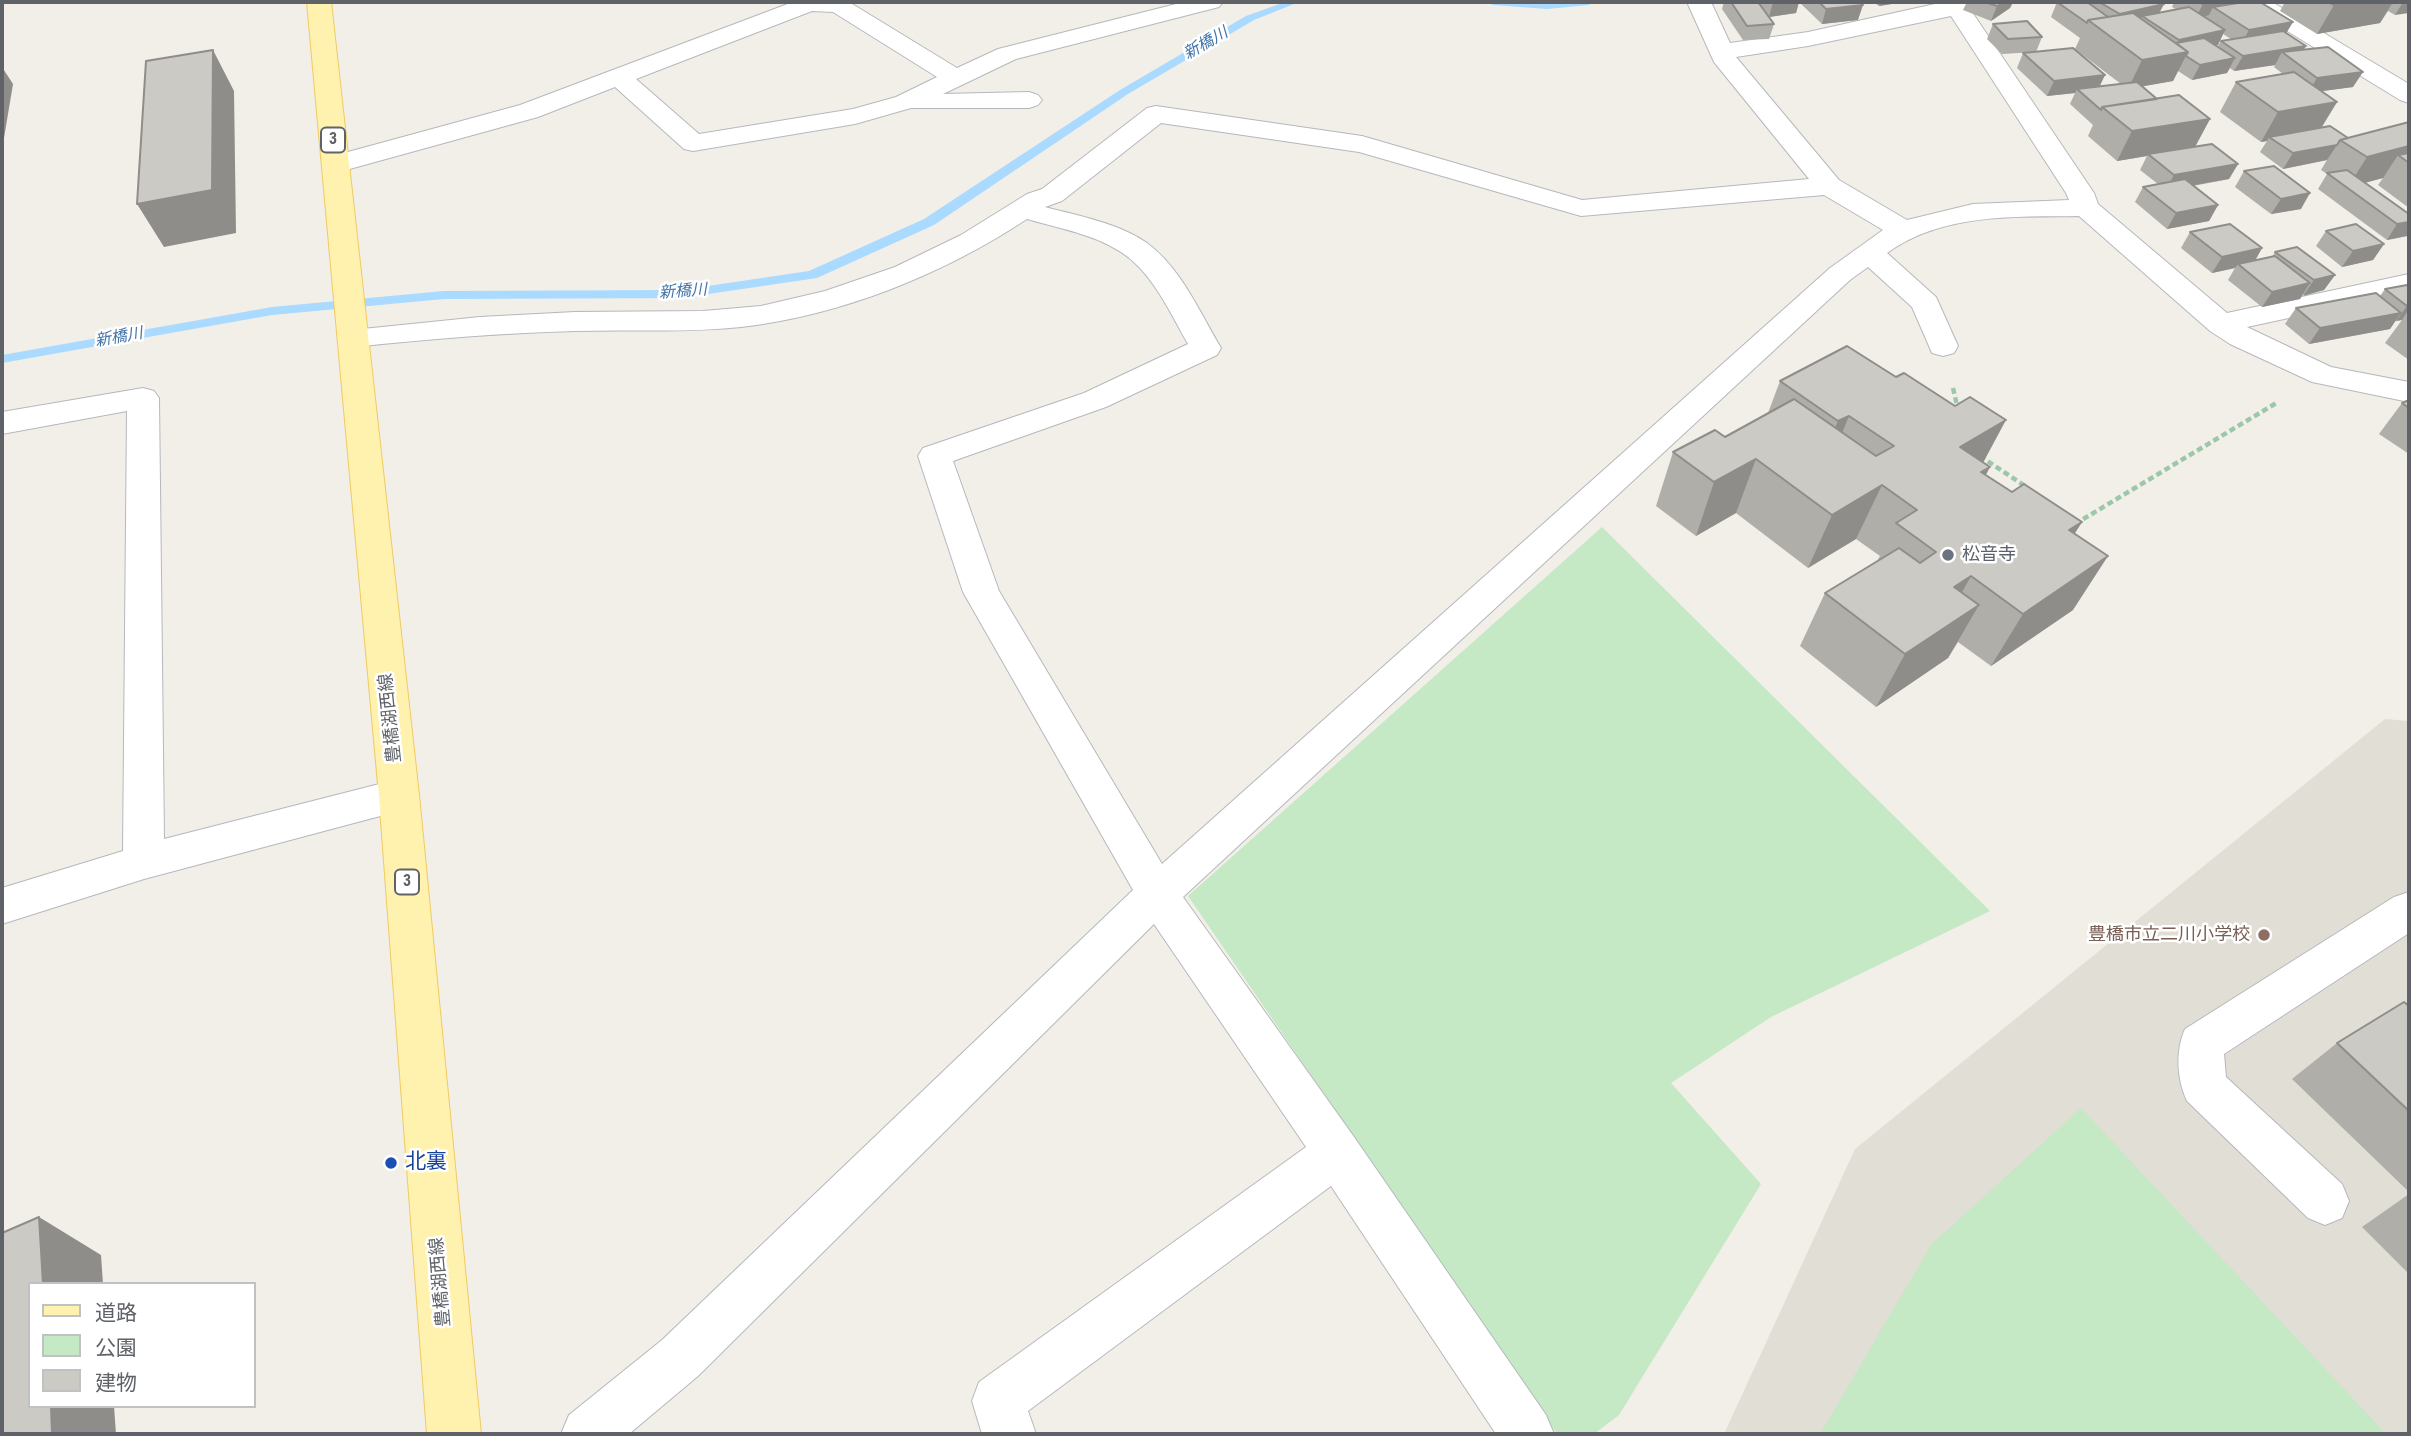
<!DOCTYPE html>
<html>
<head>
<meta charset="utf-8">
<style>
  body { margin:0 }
  #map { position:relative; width:2411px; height:1436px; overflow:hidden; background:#f1efe8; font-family:"Roboto Condensed","Noto Sans JP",sans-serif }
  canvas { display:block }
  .frame { position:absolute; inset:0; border:4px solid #5f6368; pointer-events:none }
  .legend { position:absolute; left:28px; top:1282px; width:228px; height:126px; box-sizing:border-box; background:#fff; border:2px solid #bfc1c3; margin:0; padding:9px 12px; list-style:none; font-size:21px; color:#5f6368 }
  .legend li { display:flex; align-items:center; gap:14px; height:35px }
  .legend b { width:35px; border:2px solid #bfc1c3 }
</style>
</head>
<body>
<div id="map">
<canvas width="2411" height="1436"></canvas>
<div class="frame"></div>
<ul class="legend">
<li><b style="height:9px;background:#fff2af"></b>道路</li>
<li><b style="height:19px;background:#c5e8c5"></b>公園</li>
<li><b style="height:19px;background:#cccac5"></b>建物</li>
</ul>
</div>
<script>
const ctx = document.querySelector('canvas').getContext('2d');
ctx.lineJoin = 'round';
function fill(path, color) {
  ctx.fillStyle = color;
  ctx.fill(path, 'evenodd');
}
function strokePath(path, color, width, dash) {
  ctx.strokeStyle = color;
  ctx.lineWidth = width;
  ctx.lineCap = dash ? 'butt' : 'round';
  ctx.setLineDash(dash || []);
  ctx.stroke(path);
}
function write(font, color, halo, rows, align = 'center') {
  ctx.font = font + ' "Roboto Condensed","Noto Sans JP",sans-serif';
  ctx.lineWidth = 5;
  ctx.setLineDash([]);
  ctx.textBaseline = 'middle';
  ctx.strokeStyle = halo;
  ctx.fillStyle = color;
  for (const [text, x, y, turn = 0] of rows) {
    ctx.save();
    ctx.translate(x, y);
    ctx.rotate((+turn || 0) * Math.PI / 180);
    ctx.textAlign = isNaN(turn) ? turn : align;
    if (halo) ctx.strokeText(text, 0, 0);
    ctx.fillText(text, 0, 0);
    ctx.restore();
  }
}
fill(new Path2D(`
  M2385 719 2409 721V1434H1724L1855 1149Z`), '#e1ded6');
fill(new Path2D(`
  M1602 527 1990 911 1771 1017 1671 1083 1761 1184 1619 1415 1594 1434H1557L1188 896Z
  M2081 1108 2386 1434H1820L1931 1245Z`), '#c5e8c5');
fill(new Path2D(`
  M1285 2H1299L1254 20 1128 94 934 225 817 278 681 298 444 299 272 315 2 363V355L272 307 444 291 681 290 809 271 924 219 1120 90 1246 16Z
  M1488 2H1594L1589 5 1547 9 1493 5Z`), '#aadaff');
const minor = new Path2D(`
  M793 2H849L957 68 998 49 1184 2H1223L1219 7 1016 59 943 94 1029 92 1038 95 1042 100 1038 105 1029 108H911L855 124 693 151 684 149 615 87 538 117 346 170 336 172 326 170 322 164 326 158 520 105ZM812 11 833 12 937 77 896 97 853 109 699 134 636 79Z
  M1687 2H1711L1730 43 1808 32 1944 2H1978L1970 9 2094 193 2098 204 2227 313 2409 274V292L2247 327 2331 367 2409 382V402L2312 382 2230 344 2210 331 2079 216C2014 217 1942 213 1887 253L1936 297 1958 346 1954 353 1943 356 1932 353 1912 307 1868 267 1850 280 1183 897 1354 1137 1546 1415 1554 1434H1496L1331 1186 1028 1411 1036 1434H982L972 1401 979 1382 1306 1147 1154 924 698 1376 629 1434H561L569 1415 662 1340 1133 890 963 592 918 456 923 448 1084 393 1188 344C1173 318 1160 289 1139 267 1111 237 1065 230 1027 219 942 275 842 315 741 327 687 333 631 329 576 331 502 333 428 339 354 347L343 345 339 338 343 331 480 317 575 312 703 311 761 306 825 291 895 267 961 235 1027 194 1042 189 1147 108 1156 106 1362 136 1582 200 1809 179 1714 62ZM1951 16 2066 193 2069 200 1973 204 1907 220 1839 180 1736 57 1808 46ZM1161 123 1359 152 1581 216 1824 195 1883 230 1830 268 1162 864 999 591 953 461 1106 407 1217 355 1221 348C1200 313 1181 268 1147 243 1118 223 1079 216 1045 207L1062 201Z
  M2244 2H2272L2409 84V103L2400 100 2248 7Z
  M143 388 154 391 159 398 164 839 399 779 413 784 419 795 413 806 399 811 144 879 2 924V888L123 851 127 411 2 434V412Z
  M2409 892V933L2224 1054 2226 1077 2342 1184 2349 1201 2342 1218 2325 1225 2308 1218 2187 1101C2177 1079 2175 1052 2185 1029L2394 897Z`);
const major = new Path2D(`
  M307 2H331L419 795 481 1434H427L379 795Z`);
strokePath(minor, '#b5b8bc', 2);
strokePath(major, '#f2c960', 2);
strokePath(new Path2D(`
  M1953 388 1958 410
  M1980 456 2025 486
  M2075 524 2278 402`), '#9cc7a9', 4.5, [6, 3.5]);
fill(minor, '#fff');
fill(major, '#fff2af');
fill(new Path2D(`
  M1724 2H1799L1796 13 1769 17 1774 24 1769 39 1743 40 1722 9Z
  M1799 2H1859L1858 20 1822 24Z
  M1873 2H1904L1879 6Z
  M1967 2H2013L2010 8 1991 21 1963 10Z
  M2057 2H2160L2164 4 2159 13 2176 9 2172 7 2174 2H2233L2232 4 2286 33 2304 49 2353 87 2322 91 2337 102 2322 127 2348 138 2409 122V208L2378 185 2383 178 2365 183 2407 236 2387 240 2318 189 2327 174 2321 170 2327 160 2283 169 2260 152 2267 141 2261 142 2220 112 2236 82 2283 74 2274 67 2275 65 2234 71 2230 68 2227 73 2192 80 2178 71 2173 81 2142 86 2157 99 2210 119 2195 146 2238 164 2229 179 2193 186 2218 205 2209 221 2167 229 2135 202 2143 187 2158 184 2140 170 2147 156 2117 161 2088 136 2093 125 2070 104 2075 93 2047 96 2017 68 2023 53 2099 86 2121 84 2075 49 2080 38 2051 17ZM2223 34 2231 39 2221 41 2218 46 2216 45H2218Z
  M2285 2H2409L2395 15 2388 11 2380 23 2317 34 2280 11Z
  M1993 24 2042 37 2036 52 2002 54 1987 39Z
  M2244 171 2301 209 2271 214 2235 187Z
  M2326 231 2384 244 2373 260 2342 267 2316 246Z
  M2190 232 2262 248 2255 261 2272 257 2275 252 2335 275 2324 290 2302 295 2300 299 2262 307 2228 280 2235 268 2212 273 2181 248Z
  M2409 286V360L2385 343 2402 320 2395 321 2390 329 2309 344 2285 324 2296 308 2380 296 2385 289Z
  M1780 381 1984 462 1986 475 2012 492 2082 522 2074 534 2073 610 1991 666 1958 642 1948 658 1876 707 1800 646 1825 593 1877 561 1880 556 1856 539 1808 568 1736 513 1696 536 1656 506 1673 452 1725 437 1768 413Z
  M2409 400V454L2379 434 2402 403Z
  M2409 1006V1192L2292 1079 2337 1043Z
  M2409 1194V1274L2362 1227Z`), '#afaea9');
fill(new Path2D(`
  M1773 2H1799L1796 13 1769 17Z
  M1880 2H1904L1879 6Z
  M2004 2H2013L2010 8 1991 21 1997 6Z
  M2211 2H2233L2229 9 2213 7 2209 15 2195 19 2203 4Z
  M2355 2H2393L2380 23 2317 34 2334 5Z
  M2403 2H2409V13L2395 15Z
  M2164 4 2156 19 2142 16 2139 23 2120 14Z
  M1863 5 1858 20 1822 24 1826 9Z
  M2293 22 2284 37 2241 45 2249 30Z
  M2225 30 2218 45 2181 53 2174 48 2179 40Z
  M2306 46 2297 61 2282 52 2275 65 2234 71 2243 56Z
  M213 50 234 91 236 233 164 247 137 204Z
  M2188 52 2173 81 2128 89 2142 60Z
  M2235 58 2227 73 2192 80 2200 65Z
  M2 67 13 84 2 150Z
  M2363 72 2353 87 2308 93 2317 78Z
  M2105 75 2098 90 2077 89 2075 93 2047 96 2054 81Z
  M2337 102 2319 131 2269 137 2267 141 2261 142 2278 112Z
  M2210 119 2194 149 2148 154 2147 156 2117 161 2132 131Z
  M2337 145 2327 160 2283 169 2293 153Z
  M2409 146V163L2398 155 2383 178 2348 187 2367 157Z
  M2238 164 2229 179 2166 190 2174 175Z
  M2310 193 2301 209 2271 214 2281 199Z
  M2218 205 2209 221 2167 229 2176 213Z
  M2409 222V232L2407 236 2387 240 2397 224Z
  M2384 244 2373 260 2342 267 2353 251Z
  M2262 248 2253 264H2238L2235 268 2212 273 2222 257Z
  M2335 275 2324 290 2303 296 2314 280Z
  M2310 283 2300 299 2262 307 2272 292Z
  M2409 305V314L2407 312 2402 320 2396 321 2407 306Z
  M2401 313 2390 329 2309 344 2320 328Z
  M1849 416 1827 470 1815 475 1838 421Z
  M2006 420 1977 474 1960 447Z
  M1756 459 1736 513 1696 536 1714 482Z
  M1990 467 1962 521 1981 472Z
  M1882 485 1856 539 1808 568 1832 515Z
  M2082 522 2048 576 2069 530Z
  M2108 556 2073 610 1991 666 2023 614Z
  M1971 576 1941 630 1954 587Z
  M1979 605 1948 658 1876 707 1905 654Z
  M39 1217 101 1255 103 1284H43Z
  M51 1406H114L116 1434H52Z`), '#8f8d8a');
const building = new Path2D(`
  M1731 2H1758L1774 24 1747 26Z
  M1819 2H1859L1863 5 1826 9Z
  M1985 2H2004L1997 6Z
  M2057 2H2087L2108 17 2088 20 2087 23Z
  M2099 2H2160L2164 4 2120 14Z
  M2198 2H2211L2203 4Z
  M2244 2H2260L2293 22 2249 30 2213 7Z
  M2328 2H2355L2334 5Z
  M2189 7 2225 30 2179 40 2142 16Z
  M2133 13 2188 52 2142 60 2088 20Z
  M2027 21 2042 37 2008 39 1993 24Z
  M2283 31 2306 46 2243 56 2221 41Z
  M2204 38 2235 58 2200 65 2186 56 2188 52 2176 43Z
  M2328 47 2363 72 2317 78 2282 52Z
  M2073 48 2105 75 2054 81 2023 53Z
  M213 50 212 190 137 204 146 61Z
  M2294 72 2337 102 2278 112 2236 82Z
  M2137 82 2157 99 2102 107 2101 110 2077 89Z
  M2179 95 2210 119 2132 131 2102 107Z
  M2409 122V146L2367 157 2340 140Z
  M2330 126 2348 138 2340 140 2337 145 2293 153 2269 137Z
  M2212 144 2238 164 2174 175 2148 154Z
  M2409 153V163L2398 155Z
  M2274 166 2310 193 2281 199 2244 171Z
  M2347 170 2409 214V222L2397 224 2327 173Z
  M2185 179 2218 205 2176 213 2143 187Z
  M2230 224 2262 248 2222 257 2190 232Z
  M2356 224 2384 244 2353 251 2326 231Z
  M2297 247 2335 275 2314 280 2275 252Z
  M2275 256 2310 283 2272 292 2238 264Z
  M2407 285 2409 286V305L2407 306 2385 289Z
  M2376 293 2401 313 2320 328 2296 308Z
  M1847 346 1896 377 1904 373 1955 406 1970 397 2006 420 1960 447 1990 467 1981 472 2012 492 2024 484 2082 522 2069 530 2108 556 2023 614 1971 576 1954 587 1979 605 1905 654 1825 593 1899 548 1920 563 1936 552 1896 523 1917 510 1882 485 1832 515 1756 459 1714 482 1673 452 1715 430 1725 437 1794 399 1876 456 1894 446 1849 416 1838 421 1780 381Z
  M2409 400V408L2402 403Z
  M2404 1002 2409 1006V1111L2337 1043Z
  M39 1217 43 1284H30V1406H51L52 1434H2V1233Z`);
fill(building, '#cccac5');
strokePath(building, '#8f8d8a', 2);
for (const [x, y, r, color] of [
  [1948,555,7,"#6b7280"],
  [2264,935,7,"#8d6e63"],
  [391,1163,7,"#1a4fb4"]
]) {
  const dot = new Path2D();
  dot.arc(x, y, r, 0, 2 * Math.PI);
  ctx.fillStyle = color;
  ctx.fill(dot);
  strokePath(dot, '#fff', 2.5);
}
write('italic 16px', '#4174aa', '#fff', [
  ["新橋川",1206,44,-30],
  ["新橋川",683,292,-4],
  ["新橋川",119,338,-10]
]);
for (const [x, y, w] of [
  [333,140,24],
  [407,882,24]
]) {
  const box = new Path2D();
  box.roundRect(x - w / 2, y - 12.5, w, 25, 5);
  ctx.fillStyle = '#fff';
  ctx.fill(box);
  strokePath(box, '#5f6368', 2);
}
write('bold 16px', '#5f6368', null, [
  ["3",333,140],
  ["3",407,882]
]);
write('18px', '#5b616d', '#fff', [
  ["松音寺",1962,555]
], 'left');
write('18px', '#5f6368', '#fff', [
  ["豊橋湖西線",391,718,-96],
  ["豊橋湖西線",441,1282,-95]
]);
write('18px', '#785e54', '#fff', [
  ["豊橋市立二川小学校",2250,935]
], 'right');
write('21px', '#164399', '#fff', [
  ["北裏",405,1163]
], 'left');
</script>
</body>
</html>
